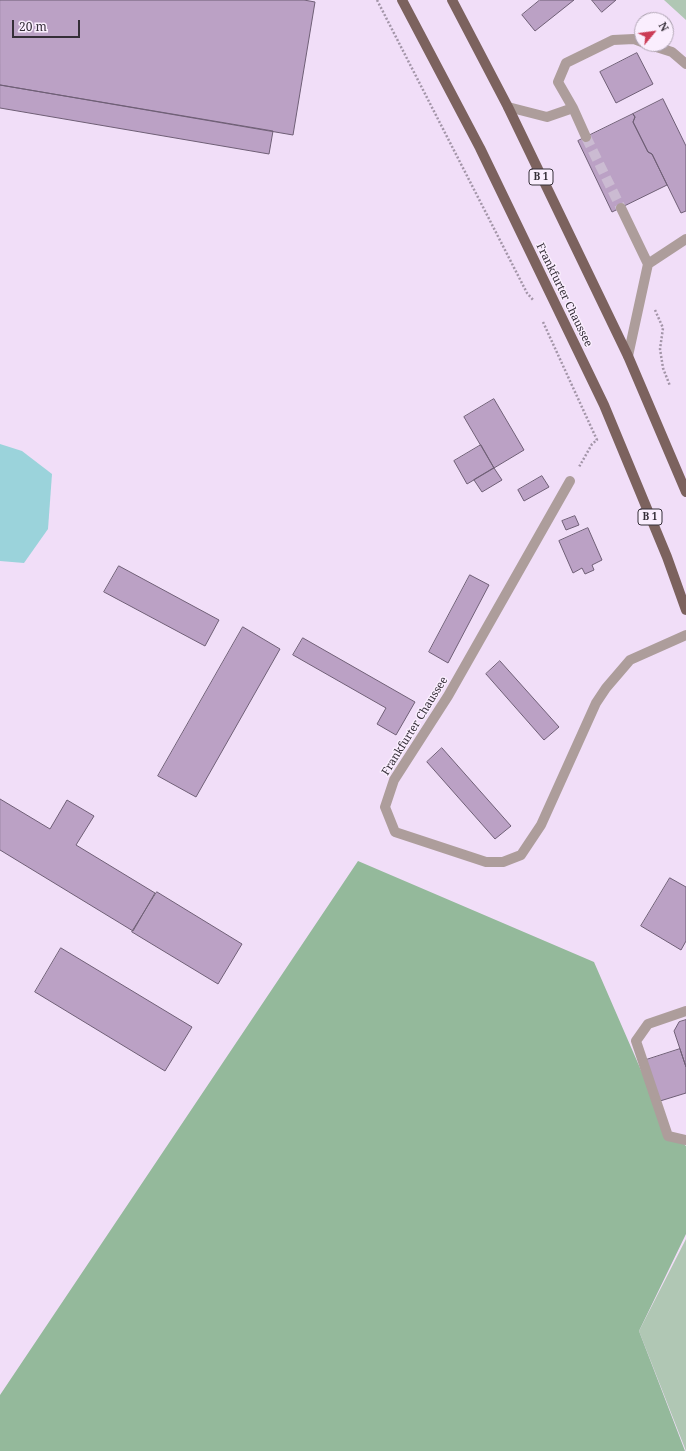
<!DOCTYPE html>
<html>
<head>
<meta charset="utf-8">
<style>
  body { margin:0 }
  #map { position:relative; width:686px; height:1451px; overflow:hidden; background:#f1def8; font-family:"Noto Serif",serif }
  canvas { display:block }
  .north { position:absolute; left:634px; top:12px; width:40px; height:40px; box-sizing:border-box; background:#faeefe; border:1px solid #aba1af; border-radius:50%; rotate:61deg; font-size:11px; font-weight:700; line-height:16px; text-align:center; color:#352e38 }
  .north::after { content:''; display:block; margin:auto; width:14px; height:18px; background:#cb3b55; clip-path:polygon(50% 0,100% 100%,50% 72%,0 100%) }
  .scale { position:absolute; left:12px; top:20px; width:68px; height:18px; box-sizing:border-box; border:2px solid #352e38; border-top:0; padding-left:5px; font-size:12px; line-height:14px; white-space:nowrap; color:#352e38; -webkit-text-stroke:3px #faeefe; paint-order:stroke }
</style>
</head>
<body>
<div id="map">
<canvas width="686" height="1451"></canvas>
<div class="north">N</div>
<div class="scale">20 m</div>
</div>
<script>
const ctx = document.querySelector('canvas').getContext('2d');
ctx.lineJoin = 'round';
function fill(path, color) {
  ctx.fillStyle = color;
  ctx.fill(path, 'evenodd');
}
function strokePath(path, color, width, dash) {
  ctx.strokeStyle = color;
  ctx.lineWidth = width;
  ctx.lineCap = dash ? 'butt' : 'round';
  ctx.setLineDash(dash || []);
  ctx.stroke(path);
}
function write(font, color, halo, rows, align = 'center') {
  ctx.font = font + ' "Noto Serif",serif';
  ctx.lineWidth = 3;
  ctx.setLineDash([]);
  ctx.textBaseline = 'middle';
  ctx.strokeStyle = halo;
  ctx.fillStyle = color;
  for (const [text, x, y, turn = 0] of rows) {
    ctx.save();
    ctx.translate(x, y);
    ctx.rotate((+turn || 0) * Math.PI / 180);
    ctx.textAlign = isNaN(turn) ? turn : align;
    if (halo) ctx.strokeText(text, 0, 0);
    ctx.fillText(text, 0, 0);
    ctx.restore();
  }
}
fill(new Path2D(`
  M664 0H686V20Z
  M686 1239V1451L639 1331Z`), '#b0c7b4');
fill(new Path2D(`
  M358 861 594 962 667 1130 686 1146V1234L639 1331 685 1451H0V1395Z`), '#94b99b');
fill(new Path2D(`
  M0 444 22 451 52 474 48 529 24 563 0 561Z`), '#9bd3db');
const building = new Path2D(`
  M0 0H304L315 2 293 135 0 85Z
  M540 0H574L535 31 522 15Z
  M592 0H616L602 12Z
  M637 53 653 84 616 103 600 72Z
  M0 85 273 131 269 154 0 108Z
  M663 99 686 146V211L681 213 652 154 648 152 633 122 635 117 633 114Z
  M633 114 635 117 633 122 648 152 652 154 667 185 612 212 578 141Z
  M494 399 524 450 494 468 464 417Z
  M481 445 494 468 467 484 454 461Z
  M494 468 502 480 482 492 474 480Z
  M542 476 549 487 524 501 518 490Z
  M575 516 579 525 566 530 562 521Z
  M588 528 602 560 592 565 594 570 585 574 582 568 573 573 559 541Z
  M119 566 219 620 205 646 104 592Z
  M470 575 489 585 448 663 429 652Z
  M243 627 280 649 196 797 158 776Z
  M303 638 415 702 396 735 377 724 386 708 293 655Z
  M500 661 559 727 544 740 486 674Z
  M442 748 511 826 495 839 427 762Z
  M0 799 50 829 67 800 94 816 76 845 155 893 133 931 0 850Z
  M670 878 686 887V941L681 950 641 926Z
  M157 892 242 944 218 984 132 932Z
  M61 948 192 1027 165 1071 35 992Z
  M686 1020V1067L674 1031 679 1022Z
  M680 1049 686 1067V1093L660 1101 646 1060Z`);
fill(building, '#bba1c5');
strokePath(building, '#6f5f76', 1);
strokePath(new Path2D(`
  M586 137 621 208`), '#cbbbd2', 10, [10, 5]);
strokePath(new Path2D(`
  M377 0 527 293 534 301
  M655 310 663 328 660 349 663 368 670 386
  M543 322 597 440 592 444 579 467`), '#a395a8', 2.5, [2, 2]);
strokePath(new Path2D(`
  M647 44 672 52 686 64
  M508 107 547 117 573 108 586 137
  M573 108 558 82 566 63 613 40 634 39 642 42
  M621 208 648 264 628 356
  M648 264 686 239
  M570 481 448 696 394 780 385 807 395 832 486 862H503L521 855 541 825 596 703 606 688 630 660 686 635
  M686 1011 648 1024 636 1041 668 1136 686 1140`), '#ad9d9b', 10);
strokePath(new Path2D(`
  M402 0 480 148 604 405 667 557 686 610
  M452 0 508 107 628 356 686 492`), '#7c625e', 10);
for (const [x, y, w] of [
  [541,177,24],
  [650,517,24]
]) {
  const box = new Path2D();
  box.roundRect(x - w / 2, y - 8, w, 16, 3);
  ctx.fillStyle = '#faeefe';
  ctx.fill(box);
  strokePath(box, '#352e38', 1);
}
write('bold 10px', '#352e38', null, [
  ["B 1",541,177],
  ["B 1",650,517]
]);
write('11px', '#352e38', '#faeefe', [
  ["Frankfurter Chaussee",564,295,64],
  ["Frankfurter Chaussee",415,726,-58]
]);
</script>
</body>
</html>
